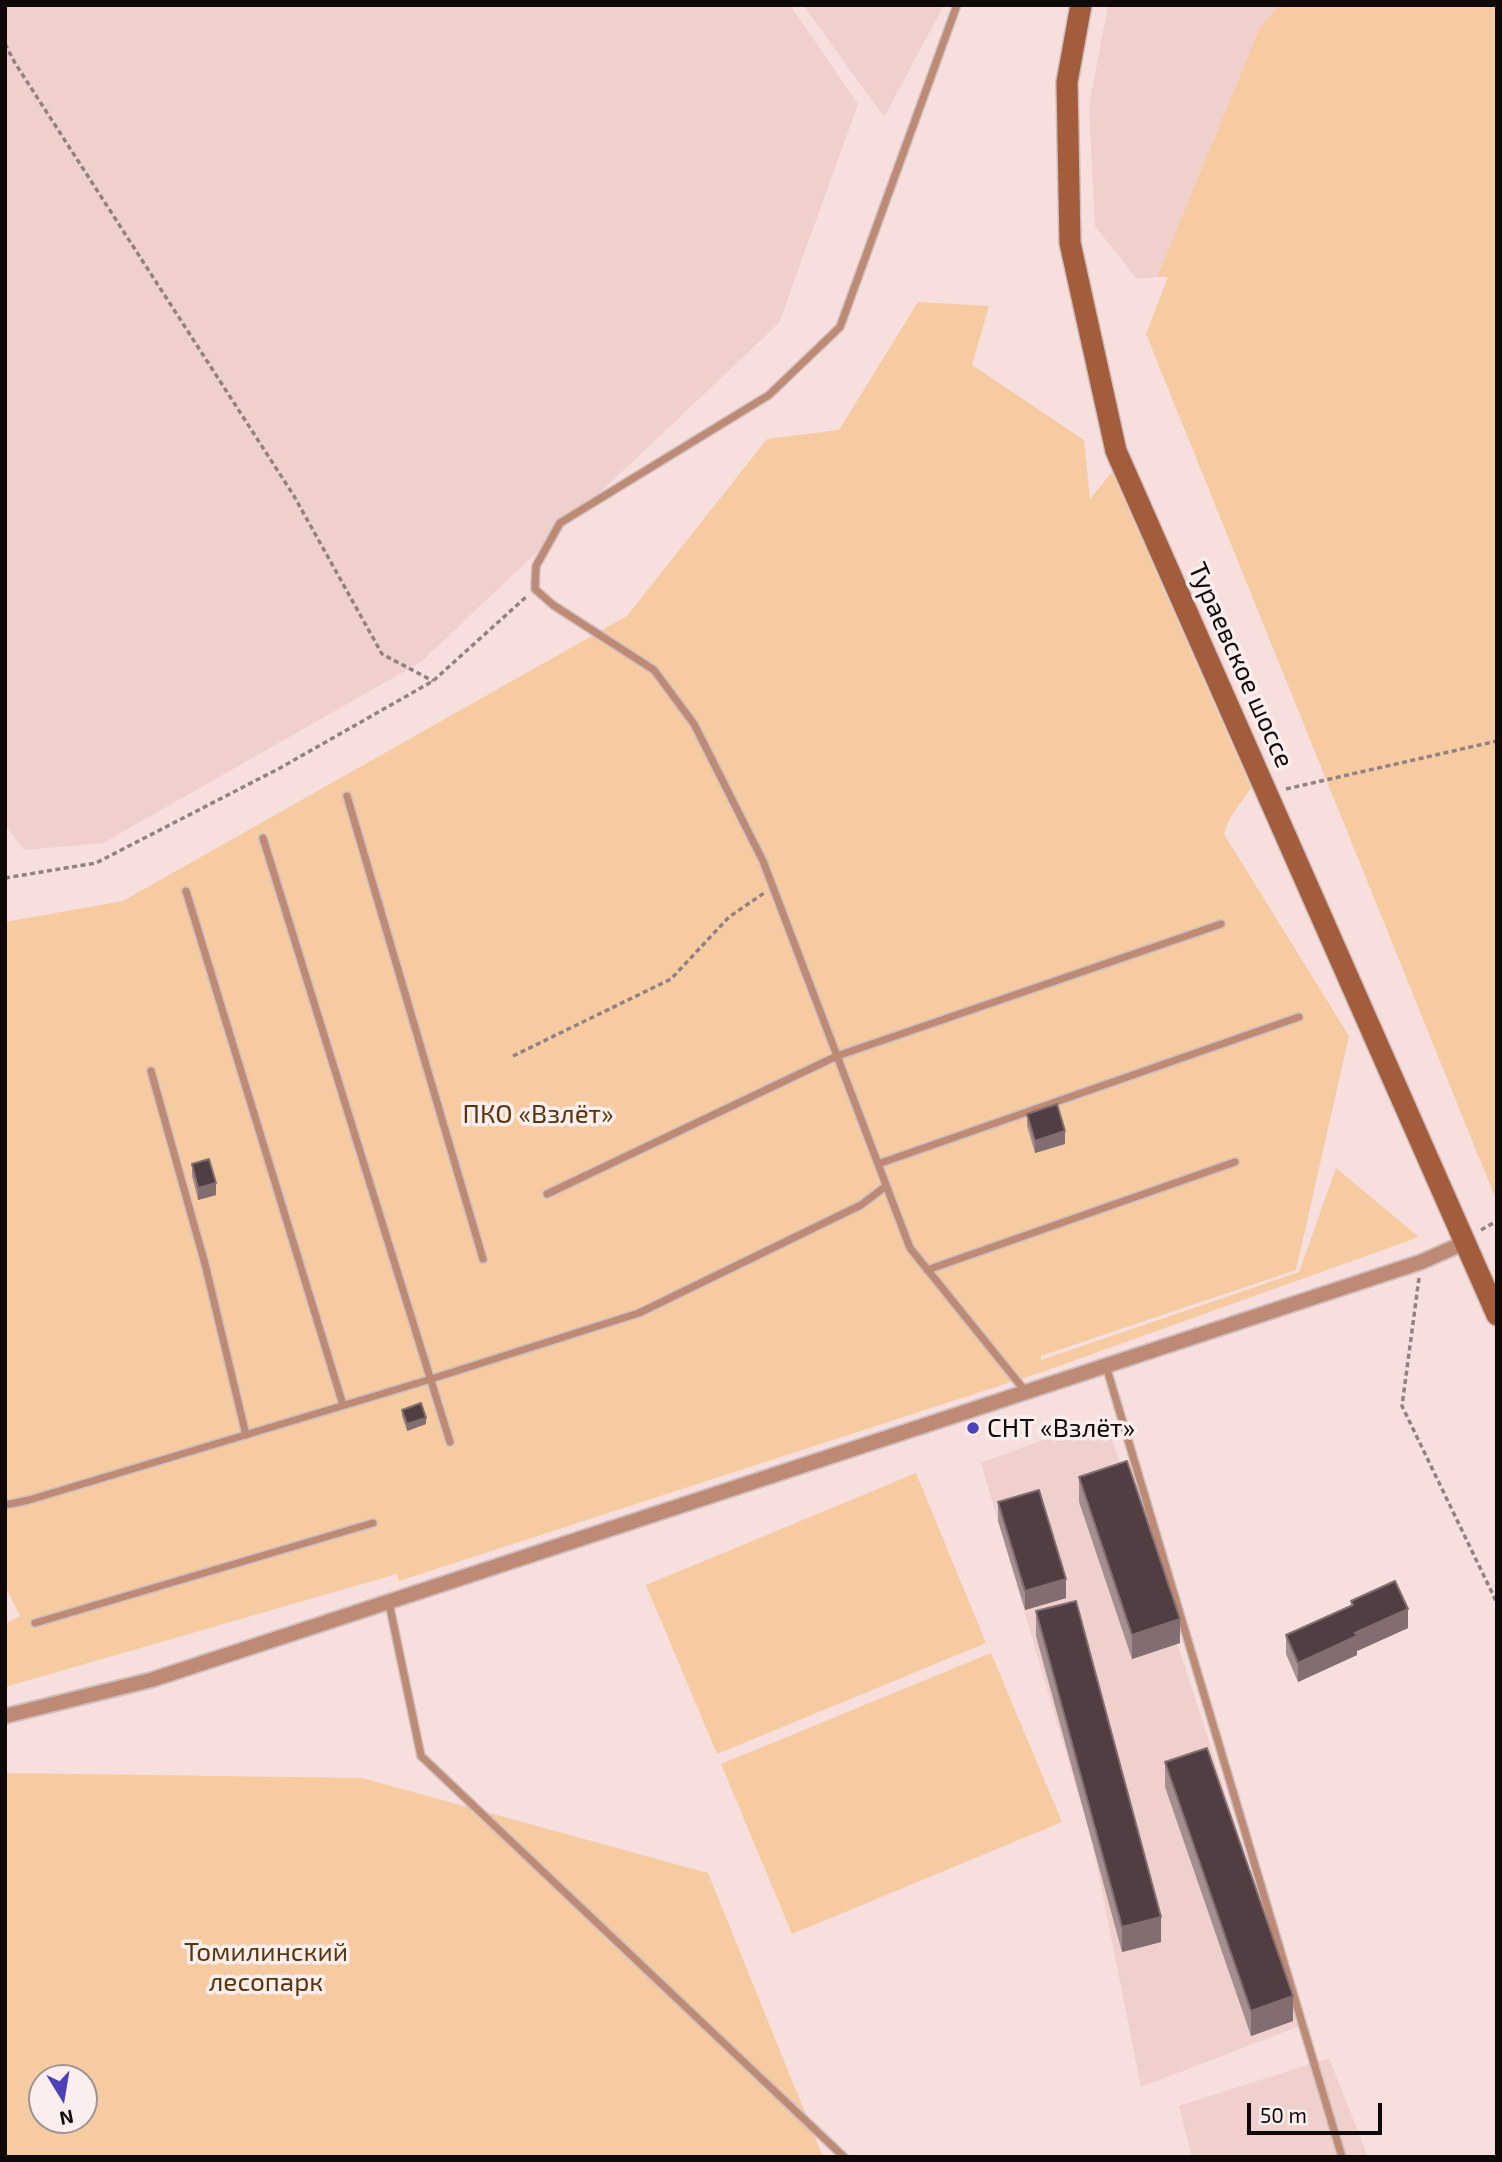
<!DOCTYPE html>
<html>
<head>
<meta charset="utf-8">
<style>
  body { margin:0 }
  #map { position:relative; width:1502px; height:2162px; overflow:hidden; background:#f6dfdd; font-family:"Exo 2",sans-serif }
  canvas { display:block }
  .frame { position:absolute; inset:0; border:7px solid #100909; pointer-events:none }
  .north { position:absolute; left:28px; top:2064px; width:70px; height:70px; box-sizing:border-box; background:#fceeed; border:2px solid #9e9292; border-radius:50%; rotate:169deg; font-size:19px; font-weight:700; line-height:28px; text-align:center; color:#100909 }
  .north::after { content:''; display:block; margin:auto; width:24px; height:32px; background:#4d41b8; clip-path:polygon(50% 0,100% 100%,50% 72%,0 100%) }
  .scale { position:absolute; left:1247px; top:2103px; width:135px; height:32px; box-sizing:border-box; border:4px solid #100909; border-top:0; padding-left:9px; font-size:21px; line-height:24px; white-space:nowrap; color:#100909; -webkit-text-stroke:5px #fceeed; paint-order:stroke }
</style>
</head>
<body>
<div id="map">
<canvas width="1502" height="2162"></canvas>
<div class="frame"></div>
<div class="north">N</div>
<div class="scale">50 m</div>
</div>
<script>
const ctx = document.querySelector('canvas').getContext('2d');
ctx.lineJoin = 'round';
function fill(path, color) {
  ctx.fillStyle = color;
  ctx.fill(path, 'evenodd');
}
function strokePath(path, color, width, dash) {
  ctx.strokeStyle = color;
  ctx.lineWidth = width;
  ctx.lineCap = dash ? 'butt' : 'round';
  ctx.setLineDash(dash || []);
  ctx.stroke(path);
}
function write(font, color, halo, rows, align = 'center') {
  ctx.font = font + ' "Exo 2",sans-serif';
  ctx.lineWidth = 7;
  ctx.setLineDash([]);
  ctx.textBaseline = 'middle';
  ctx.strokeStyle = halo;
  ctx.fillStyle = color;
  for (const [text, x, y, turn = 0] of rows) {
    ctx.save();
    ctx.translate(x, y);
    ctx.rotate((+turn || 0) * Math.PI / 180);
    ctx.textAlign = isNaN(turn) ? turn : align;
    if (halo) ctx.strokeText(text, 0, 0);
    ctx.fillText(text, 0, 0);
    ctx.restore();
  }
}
fill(new Path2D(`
  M5 5H790L858 104 779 323 421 662 103 843 24 850 5 825Z
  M803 5H944L884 117Z
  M1108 5H1280L1260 27 1157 277 1137 279 1095 226 1089 106Z
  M1105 1417 1300 2026 1141 2087 1093 1846 981 1463Z
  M1329 2058 1368 2157H1192L1179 2106Z`), '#efd0cd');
fill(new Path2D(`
  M1280 5H1497V1202L1146 334 1168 277H1157L1260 27Z
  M918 302 989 306 972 365 1084 440 1090 499 1112 472 1251 788C1240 805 1229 815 1224 834L1349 1036 1296 1270 1041 1356V1360L1299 1272 1336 1168 1419 1237 1045 1371 399 1581 397 1574 5 1687V1624L20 1616 5 1586V922L123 901 627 616 767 439 839 430Z
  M916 1473 986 1643 717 1754 646 1585Z
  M991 1653 1062 1822 792 1934 721 1764Z
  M5 1773 362 1778 708 1873 823 2157H5ZM42 2078H84V2120H42Z`), '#f6cba2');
const lane = new Path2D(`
  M957 5 840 327 769 395 560 523 536 566 535 589 553 605 654 670 694 724 763 861 910 1248 1026 1392
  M347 796 483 1259
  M263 838 450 1442
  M186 891 343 1405
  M151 1071 205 1264 246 1435
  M878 1164 1299 1017
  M547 1194 837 1056 1221 924
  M927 1270 1235 1162
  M1106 1366 1342 2157
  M5 1505 29 1500 428 1380 639 1313 861 1205 886 1186
  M389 1603 421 1756 844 2157
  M35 1623 373 1523`);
const street = new Path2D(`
  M5 1716 151 1680 1421 1262 1464 1243`);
const secondary = new Path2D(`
  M1081 5 1067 82 1070 243 1116 451 1497 1315`);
strokePath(lane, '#d1bdbb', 10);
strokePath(street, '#d1bdbb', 18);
strokePath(secondary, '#d1bdbb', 24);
strokePath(new Path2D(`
  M5 44 15 63 294 496 382 654 433 681
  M1286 789 1497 741
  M5 878 96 863 280 768 433 681 526 597
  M513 1056 671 979 729 917 764 893
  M1481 1230 1497 1221
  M1419 1278 1402 1406 1497 1603`), '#918180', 3.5, [5, 3.5]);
strokePath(lane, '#bc8a75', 7);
strokePath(street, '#bc8a75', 14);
strokePath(secondary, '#a35d3d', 21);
fill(new Path2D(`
  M1027 1114 1065 1144 1035 1153 1027 1126Z
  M192 1164 216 1195 198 1200 192 1176Z
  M402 1410 426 1424 407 1431 402 1416Z
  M1079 1477 1180 1643 1132 1659 1079 1502Z
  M998 1502 1066 1598 1025 1610 998 1521Z
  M1351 1601 1408 1628 1357 1651V1655L1298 1682 1286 1654V1635L1351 1606Z
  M1036 1611 1161 1942 1122 1952 1036 1636Z
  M1165 1762 1293 2021 1251 2036 1165 1787Z`), '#a38e90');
fill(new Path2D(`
  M1065 1131V1144L1035 1153V1141Z
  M216 1183V1195L198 1200V1188Z
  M426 1418V1424L407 1431V1424Z
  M1066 1579V1598L1025 1610V1591Z
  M1408 1609V1628L1357 1651V1655L1298 1682V1663L1355 1633Z
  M1180 1619V1643L1132 1659V1635Z
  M1161 1917V1942L1122 1952V1927Z
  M1293 1996V2021L1251 2036V2011Z`), '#826e70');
const building = new Path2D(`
  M1057 1104 1065 1131 1035 1141 1027 1114Z
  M209 1159 216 1183 198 1188 192 1164Z
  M421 1403 426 1418 407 1424 402 1410Z
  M1127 1461 1180 1619 1132 1635 1079 1477Z
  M1039 1490 1066 1579 1025 1591 998 1502Z
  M1395 1581 1408 1609 1355 1633 1357 1636 1298 1663 1286 1635 1353 1605 1351 1601Z
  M1076 1601 1161 1917 1122 1927 1036 1611Z
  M1207 1748 1293 1996 1251 2011 1165 1762Z`);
fill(building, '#503e42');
strokePath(building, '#826e70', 2);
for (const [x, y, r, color] of [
  [973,1428,7,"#4d41b8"]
]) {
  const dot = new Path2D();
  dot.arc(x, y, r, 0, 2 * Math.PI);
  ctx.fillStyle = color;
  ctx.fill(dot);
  strokePath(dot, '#fceeed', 2.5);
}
write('26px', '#100909', '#fceeed', [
  ["Тураевское шоссе",1241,665,66]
]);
write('26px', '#58350c', '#fceeed', [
  ["ПКО «Взлёт»",538,1114],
  ["Томилинский",266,1952],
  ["лесопарк",266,1982]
]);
write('26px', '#100909', '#fceeed', [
  ["СНТ «Взлёт»",987,1428]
], 'left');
</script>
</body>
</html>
